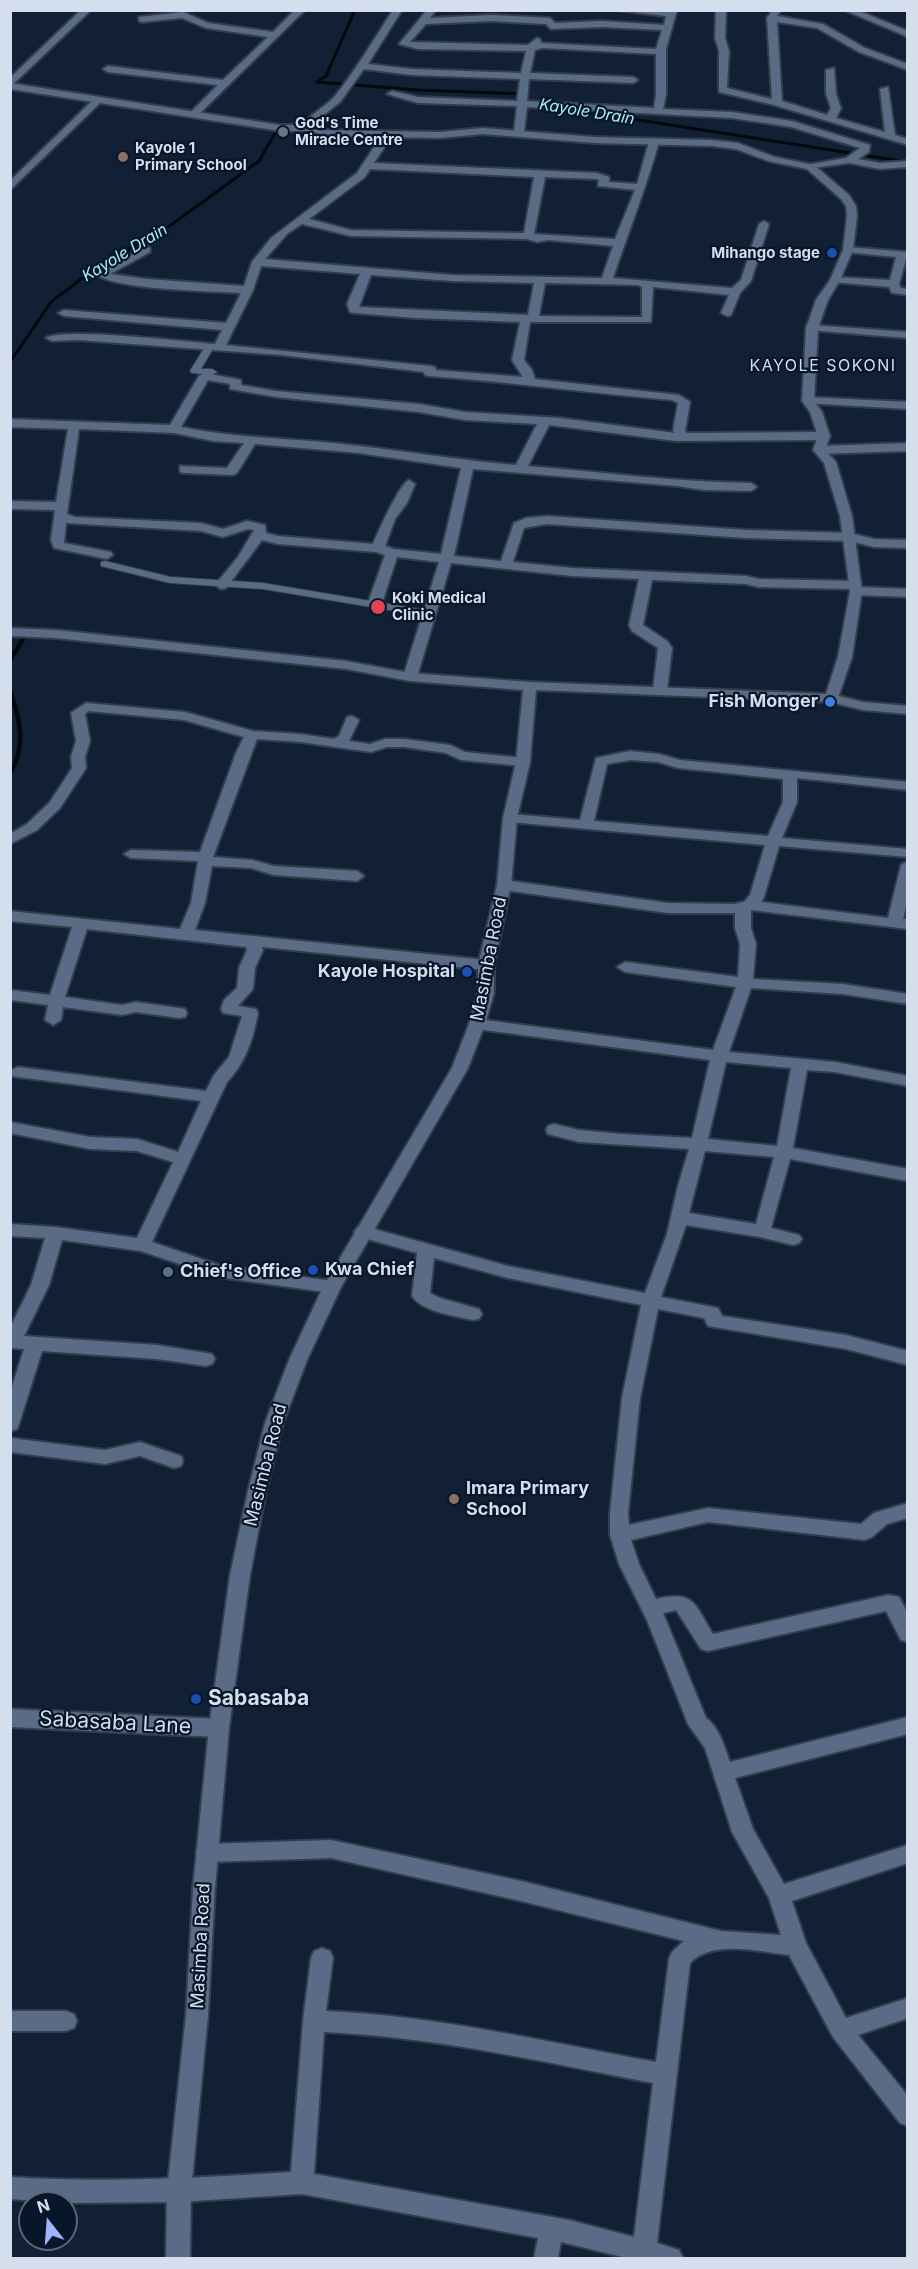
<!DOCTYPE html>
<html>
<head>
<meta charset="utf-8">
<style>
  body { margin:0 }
  #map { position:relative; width:918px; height:2269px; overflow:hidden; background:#112034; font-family:Inter,sans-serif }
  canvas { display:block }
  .frame { position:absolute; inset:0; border:12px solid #d4deec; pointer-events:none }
  .north { position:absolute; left:18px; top:2191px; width:60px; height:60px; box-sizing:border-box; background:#08162a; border:2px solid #5a6678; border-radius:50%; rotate:343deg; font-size:16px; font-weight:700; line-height:24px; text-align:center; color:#d4deec }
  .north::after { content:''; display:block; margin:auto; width:21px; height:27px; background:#a0b3fd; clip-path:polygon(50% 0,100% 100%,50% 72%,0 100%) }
</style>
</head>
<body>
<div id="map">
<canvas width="918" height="2269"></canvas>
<div class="frame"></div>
<div class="north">N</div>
</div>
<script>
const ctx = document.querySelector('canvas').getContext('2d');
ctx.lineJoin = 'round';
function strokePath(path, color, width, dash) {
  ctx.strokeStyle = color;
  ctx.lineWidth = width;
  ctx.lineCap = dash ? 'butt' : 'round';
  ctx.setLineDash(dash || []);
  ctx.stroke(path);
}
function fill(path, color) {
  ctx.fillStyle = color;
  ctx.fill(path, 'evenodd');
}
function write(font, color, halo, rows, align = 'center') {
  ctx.font = font + ' Inter,sans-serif';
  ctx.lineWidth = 4.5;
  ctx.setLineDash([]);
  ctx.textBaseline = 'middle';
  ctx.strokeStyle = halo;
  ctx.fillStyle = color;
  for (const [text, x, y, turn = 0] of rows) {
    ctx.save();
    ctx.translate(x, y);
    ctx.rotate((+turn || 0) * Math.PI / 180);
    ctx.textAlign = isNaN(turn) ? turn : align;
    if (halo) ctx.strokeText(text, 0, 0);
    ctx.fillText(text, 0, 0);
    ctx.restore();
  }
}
strokePath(new Path2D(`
  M355 10 326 76 317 82 418 90 524 94
  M568 109 908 162
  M10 362 51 302 94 269 171 225 259 161 277 130`), '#02090c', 3);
strokePath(new Path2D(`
  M10 660 27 633H24
  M10 691C20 719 27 746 10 773`), '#02090c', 4.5);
const pedestrian = new Path2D(`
  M206 345 214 347 201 369H212L217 372 212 375 192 373 190 371Z
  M105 561 171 577 263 583 431 611 436 614 431 617 263 589 170 583 101 566V562Z`);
const minor = new Path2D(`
  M295 10H305L196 117 188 115 218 85 108 72 103 69 108 66 223 80 268 37 206 28 182 18 142 22 139 21V17L183 12 208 23 273 32Z
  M393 10H402L368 64 412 69 521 73 526 51 418 49 399 44 427 10H436L430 18 491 15 550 18 555 23 602 21 664 25 666 16 615 10H677L666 49V94L663 109 732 112 792 121 870 145 869 152 858 159 880 163 908 161V167L880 169 849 163 806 169V165L846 158 860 148 791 127 732 118 527 107 524 132 519 135 514 132 517 106 418 103 387 94 392 91 418 97 517 101 520 79 412 75 364 69 340 102 315 122 310 130H304L302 128C309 113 325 108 335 96 357 69 374 39 393 10ZM491 21 546 24 551 29 602 27 662 30 656 49 541 43 540 39 537 38 528 45 410 42 426 24ZM542 48 656 54V94L654 108 527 101 529 79 633 83 638 80 633 77 530 73 535 50Z
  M716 10H726L725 38 729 51 727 88 772 99 767 18 773 10H781L777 16 823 24 865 48 908 64V70L859 52 817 28 777 22 782 101 827 115 831 108 826 94V70L834 68 836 94 841 108 836 118 885 132 880 89 888 87 895 135 908 139V145L774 105 719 92V51L715 38Z
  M844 10H857L908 31V37Z
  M95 98 103 100 10 190V181Z
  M388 131 393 134 374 163 597 173 609 177V182L637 184 649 142 658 140 659 142C646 188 628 233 613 278L732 288 741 280 759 224 764 221 769 224 751 281 740 293 731 315 727 316 721 313 729 295 653 287 651 322H530L524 360 532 370 535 379 679 395 690 402 685 431 687 433 824 432 830 436 824 440 676 441 549 425 528 466C602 472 676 482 751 483L757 487 751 491 704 490 677 486 473 469 454 556 501 561 514 523 526 518 547 516 746 530 850 533 874 539 908 540V548L874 547 850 541 746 538 547 524 524 528 513 562 572 568 746 576 759 579 854 581 859 582V587L908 589V597L856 595 851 594V589L759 587 746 584 652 580 643 625 667 641 672 648 667 690 660 694 653 690 658 648 632 631 629 625 639 579 572 576 451 563 417 677 410 681 403 677 439 562 397 557 382 603 375 607 368 603 385 555 376 552 278 544 262 540 226 588 221 589 215 585 238 557 254 530 248 529 223 537 201 531 66 523 64 543 111 552 113 555 107 559 54 548 51 540 55 510 10 509V501L56 502 68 429 10 427V419L170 425 199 376 205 373 241 380V385L276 391 419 404 465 412 560 418 675 433 673 431 678 403 672 400C591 393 510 382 429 376L425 375 424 372 281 355 78 340 52 341 46 338C60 327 190 342 215 344L222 330 64 316 58 313 64 310 226 323 241 293C213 291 114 290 96 274L146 247 150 248V252L110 274 147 279 244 286 252 262 271 238 357 173 384 132ZM370 169 534 177 524 233 351 230 309 219 365 177ZM545 177 596 179 599 180 598 186 635 190 615 239 534 234ZM302 224 351 236 527 239 537 242 548 240 613 246 602 278 452 275 265 259 288 233ZM261 266 360 274 347 304 350 312 354 313 416 318 520 322 512 360 523 377 436 370 435 367 431 366 226 345 253 290ZM371 275 452 281 534 283 528 315 359 307ZM545 283 638 285 642 287V317L539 316ZM208 380 230 384V389L276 397 419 412 465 420 537 424 516 465C464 461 412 452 360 446 300 438 240 439 181 427ZM79 429 174 433 213 441 244 443 227 468 180 466V472L184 473 233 475 237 473 255 444 359 453 461 468 441 554 394 549 385 546 395 519 407 503 415 484 409 480C400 483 378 532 373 544L278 536 266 533 265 525 247 521 223 529 201 523 75 517 67 514Z
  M848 247 908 252 899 284 901 288 908 289V295L892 293 889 287 831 282 830 280 835 277 890 280 896 257 844 252V248Z
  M812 325 908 332V338L808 330 806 328Z
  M808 397 908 402V409L804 403V399Z
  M908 443V451L819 454 813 450 819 446Z
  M831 694 863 702 908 706V714L863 710 826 701 824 698 826 695Z
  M86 703 185 712 253 731 300 734 334 739 339 736 347 717 352 716 359 720 349 741 370 744 385 739H404L450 745 465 752 523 758 530 762 523 766 461 760 446 753 404 747H387L371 752 300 742 257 739 213 857 252 860 274 866 357 871 364 876 357 881 274 875 251 868 212 866 205 903 195 930 486 960 494 965 486 970 262 947 263 950 255 968 253 989 238 1006 256 1009 258 1013C253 1039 246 1062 227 1082L152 1242 219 1265 332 1281 338 1283 341 1287 338 1291 332 1293 218 1277 141 1251 62 1240 49 1285 24 1336 157 1345 212 1354 215 1359 212 1364 206 1366 157 1359 42 1351 19 1424 17 1429 10 1431V1393L24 1349 10 1348V1328L31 1285 45 1238 10 1236V1224L55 1227 137 1238 173 1162 137 1151 90 1149 10 1133V1122L90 1137 137 1139 178 1152 201 1101 18 1077 12 1076 10 1071 18 1067 206 1091 214 1075 229 1057 242 1016 223 1013 221 1009 224 1000 237 988 239 968 247 950 246 947 87 929 65 997 122 1005 136 1002 179 1008 185 1009 187 1013 185 1017 179 1018 136 1012 122 1015 63 1007 61 1020 53 1025 45 1020 48 1005 10 1000V990L50 995 72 927 10 921V911L180 929 191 903 198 861 131 858 124 854 131 850 200 852 236 753 244 737 184 720 89 711 85 714 90 741 85 757 86 768 60 808 37 830 10 844V834L27 824 50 802 72 768 71 757 76 741 71 713Z
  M630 751 659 754 680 760 908 782V790L797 778V802L782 838 908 849V857L779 846 764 897 761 902 888 918 901 865 908 861V899L903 919H908V929L751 910V928L756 944 753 979 843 984 908 994V1004L843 994 751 988 729 1052 835 1062 908 1076V1086L835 1072 807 1070 793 1148 908 1169V1181L790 1159 771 1228 799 1235 802 1239 799 1243 793 1245 760 1237 686 1225 661 1297 718 1308 722 1316 846 1335 908 1351V1365L846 1349 708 1326 704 1318 658 1309 640 1398 628 1513 629 1525 708 1508 861 1524 874 1513 908 1503V1518L887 1524 872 1537 865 1540 708 1522 631 1540 639 1564 656 1599C695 1590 694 1604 713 1634L888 1595 899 1597 908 1614V1642L901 1640 886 1611 708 1651 701 1649 676 1610 663 1613 706 1718C719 1727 725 1748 730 1762L908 1717V1734L735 1778 753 1829 784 1884 908 1845V1863L792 1901 806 1943 846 2018 908 1998V2018L858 2035 908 2096V2126L900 2123 833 2037 789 1955C760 1952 713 1939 690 1963L657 2243 679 2250 683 2258H627L561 2242 558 2258H534L538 2238 302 2194 179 2202 69 2203 10 2199V2177C104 2183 197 2178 291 2172L303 2021 311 1958 314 1951 322 1948 330 1951 333 1958 326 2011C438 2016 547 2042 656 2062L669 1959 672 1952 684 1941 521 1901 331 1858 207 1862 199 1860 196 1853 199 1846 207 1844 331 1840 521 1881 721 1931 781 1935 769 1898 732 1832 705 1748 688 1724 647 1620 619 1564 610 1535V1513L622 1398 641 1305 508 1278 434 1258 430 1293 440 1298 479 1309 482 1314 479 1319 473 1320C456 1316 422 1312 412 1296L417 1253 357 1236 354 1232 357 1228 363 1226 508 1266 645 1293 667 1234 678 1186 689 1149 579 1142 548 1134 546 1130 548 1126 554 1124 579 1130 621 1134 692 1138 710 1060 477 1029 469 1024 477 1019 713 1050 736 987 625 972 617 967 625 962 738 977 740 944 735 928V913H668L504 890 497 885 504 880 668 903 734 904 744 902 750 895 765 845 510 822 503 818 510 814 580 820 596 758ZM630 760 658 762 678 768 783 779V802L768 836 594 821 607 764ZM726 1062 791 1068 777 1146 708 1139ZM705 1151 774 1157 756 1224 689 1213ZM324 2032C436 2037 544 2062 653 2083L634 2237 569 2220 314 2174Z
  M10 1438 105 1450 140 1442 181 1456 183 1461 181 1466 174 1468 140 1456 105 1464 10 1452Z
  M10 1709 219 1719 226 1722 229 1728 226 1734 219 1737 10 1727Z
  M10 2011H66L74 2014 77 2021 74 2028 66 2031H10Z`);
const tertiary = new Path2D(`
  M10 83 280 125H307L327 130 439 132 483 128 594 137 711 140 738 143 775 157 814 165 849 195 856 206 857 216 853 250 840 280 828 300 818 328 814 401 822 412 830 436 825 450 836 462 852 516 862 591 852 657 838 698 831 702 536 690 530 762 517 818 511 885 494 965V993L485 1024 468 1068 341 1287 307 1360 283 1423 266 1491 250 1575 229 1728 215 1888 208 2015 191 2191 190 2258H166L167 2191 186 2015 193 1888 209 1728 230 1575 248 1491 265 1423 289 1360 323 1287 452 1068 469 1024 478 993V965L497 885 503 818 516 762 523 690 410 681 346 669 56 638 10 636V628L56 630 346 661 410 673 530 682 826 694 838 657 850 591 840 516 824 463 813 450 818 436 810 412 802 401 806 328 816 300 830 280 843 250 847 216 846 206 841 199 807 169 768 161 736 149 711 146 594 143 483 134 439 138 327 136 307 131H280L10 89Z`);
const secondary = new Path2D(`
  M81 10H91L10 87V78Z`);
strokePath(pedestrian, '#343c4d', 2);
strokePath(minor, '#343c4d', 4);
strokePath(tertiary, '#343c4d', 4);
strokePath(secondary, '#343c4d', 4);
fill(pedestrian, '#5a6c85');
fill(minor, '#5a6c85');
fill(tertiary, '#5a6c85');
fill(secondary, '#5a6c85');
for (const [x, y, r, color] of [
  [283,132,6,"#6b7280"],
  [123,157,6,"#8d6e63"],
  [832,253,6,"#1a4fb4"],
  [378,607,8,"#e0444e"],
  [830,702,6,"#3f7fe0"],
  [467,972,6,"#1a4fb4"],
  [313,1270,6,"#1a4fb4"],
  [168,1272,6,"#5c6f8a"],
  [454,1499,6,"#8d6e63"],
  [196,1699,6,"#1a4fb4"]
]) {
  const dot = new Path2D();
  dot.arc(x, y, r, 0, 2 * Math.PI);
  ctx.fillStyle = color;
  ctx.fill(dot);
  strokePath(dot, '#08162a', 2);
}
write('bold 15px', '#d4deec', '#08162a', [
  ["God's Time",295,123],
  ["Miracle Centre",295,140],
  ["Kayole 1",135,148],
  ["Primary School",135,165],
  ["Mihango stage",820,253,"right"],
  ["Koki Medical",392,598],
  ["Clinic",392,615]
], 'left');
write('italic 16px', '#aaedfe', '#08162a', [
  ["Kayole Drain",587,112,9],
  ["Kayole Drain",125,253,-31]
]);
ctx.letterSpacing = '1.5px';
write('16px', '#d4deec', '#08162a', [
  ["KAYOLE SOKONI",823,366]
]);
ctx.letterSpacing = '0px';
write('bold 18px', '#d4deec', '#08162a', [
  ["Fish Monger",818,702,"right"],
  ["Kayole Hospital",455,972,"right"],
  ["Kwa Chief",325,1270],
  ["Chief's Office",180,1272],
  ["Imara Primary",466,1489],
  ["School",466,1510]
], 'left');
write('18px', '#d4deec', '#08162a', [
  ["Masimba Road",489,959,-79],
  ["Masimba Road",266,1465,-76],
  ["Masimba Road",201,1946,-87]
]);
write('bold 21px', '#d4deec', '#08162a', [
  ["Sabasaba",208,1699]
], 'left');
write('21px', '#d4deec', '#08162a', [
  ["Sabasaba Lane",115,1723,3]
]);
</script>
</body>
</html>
